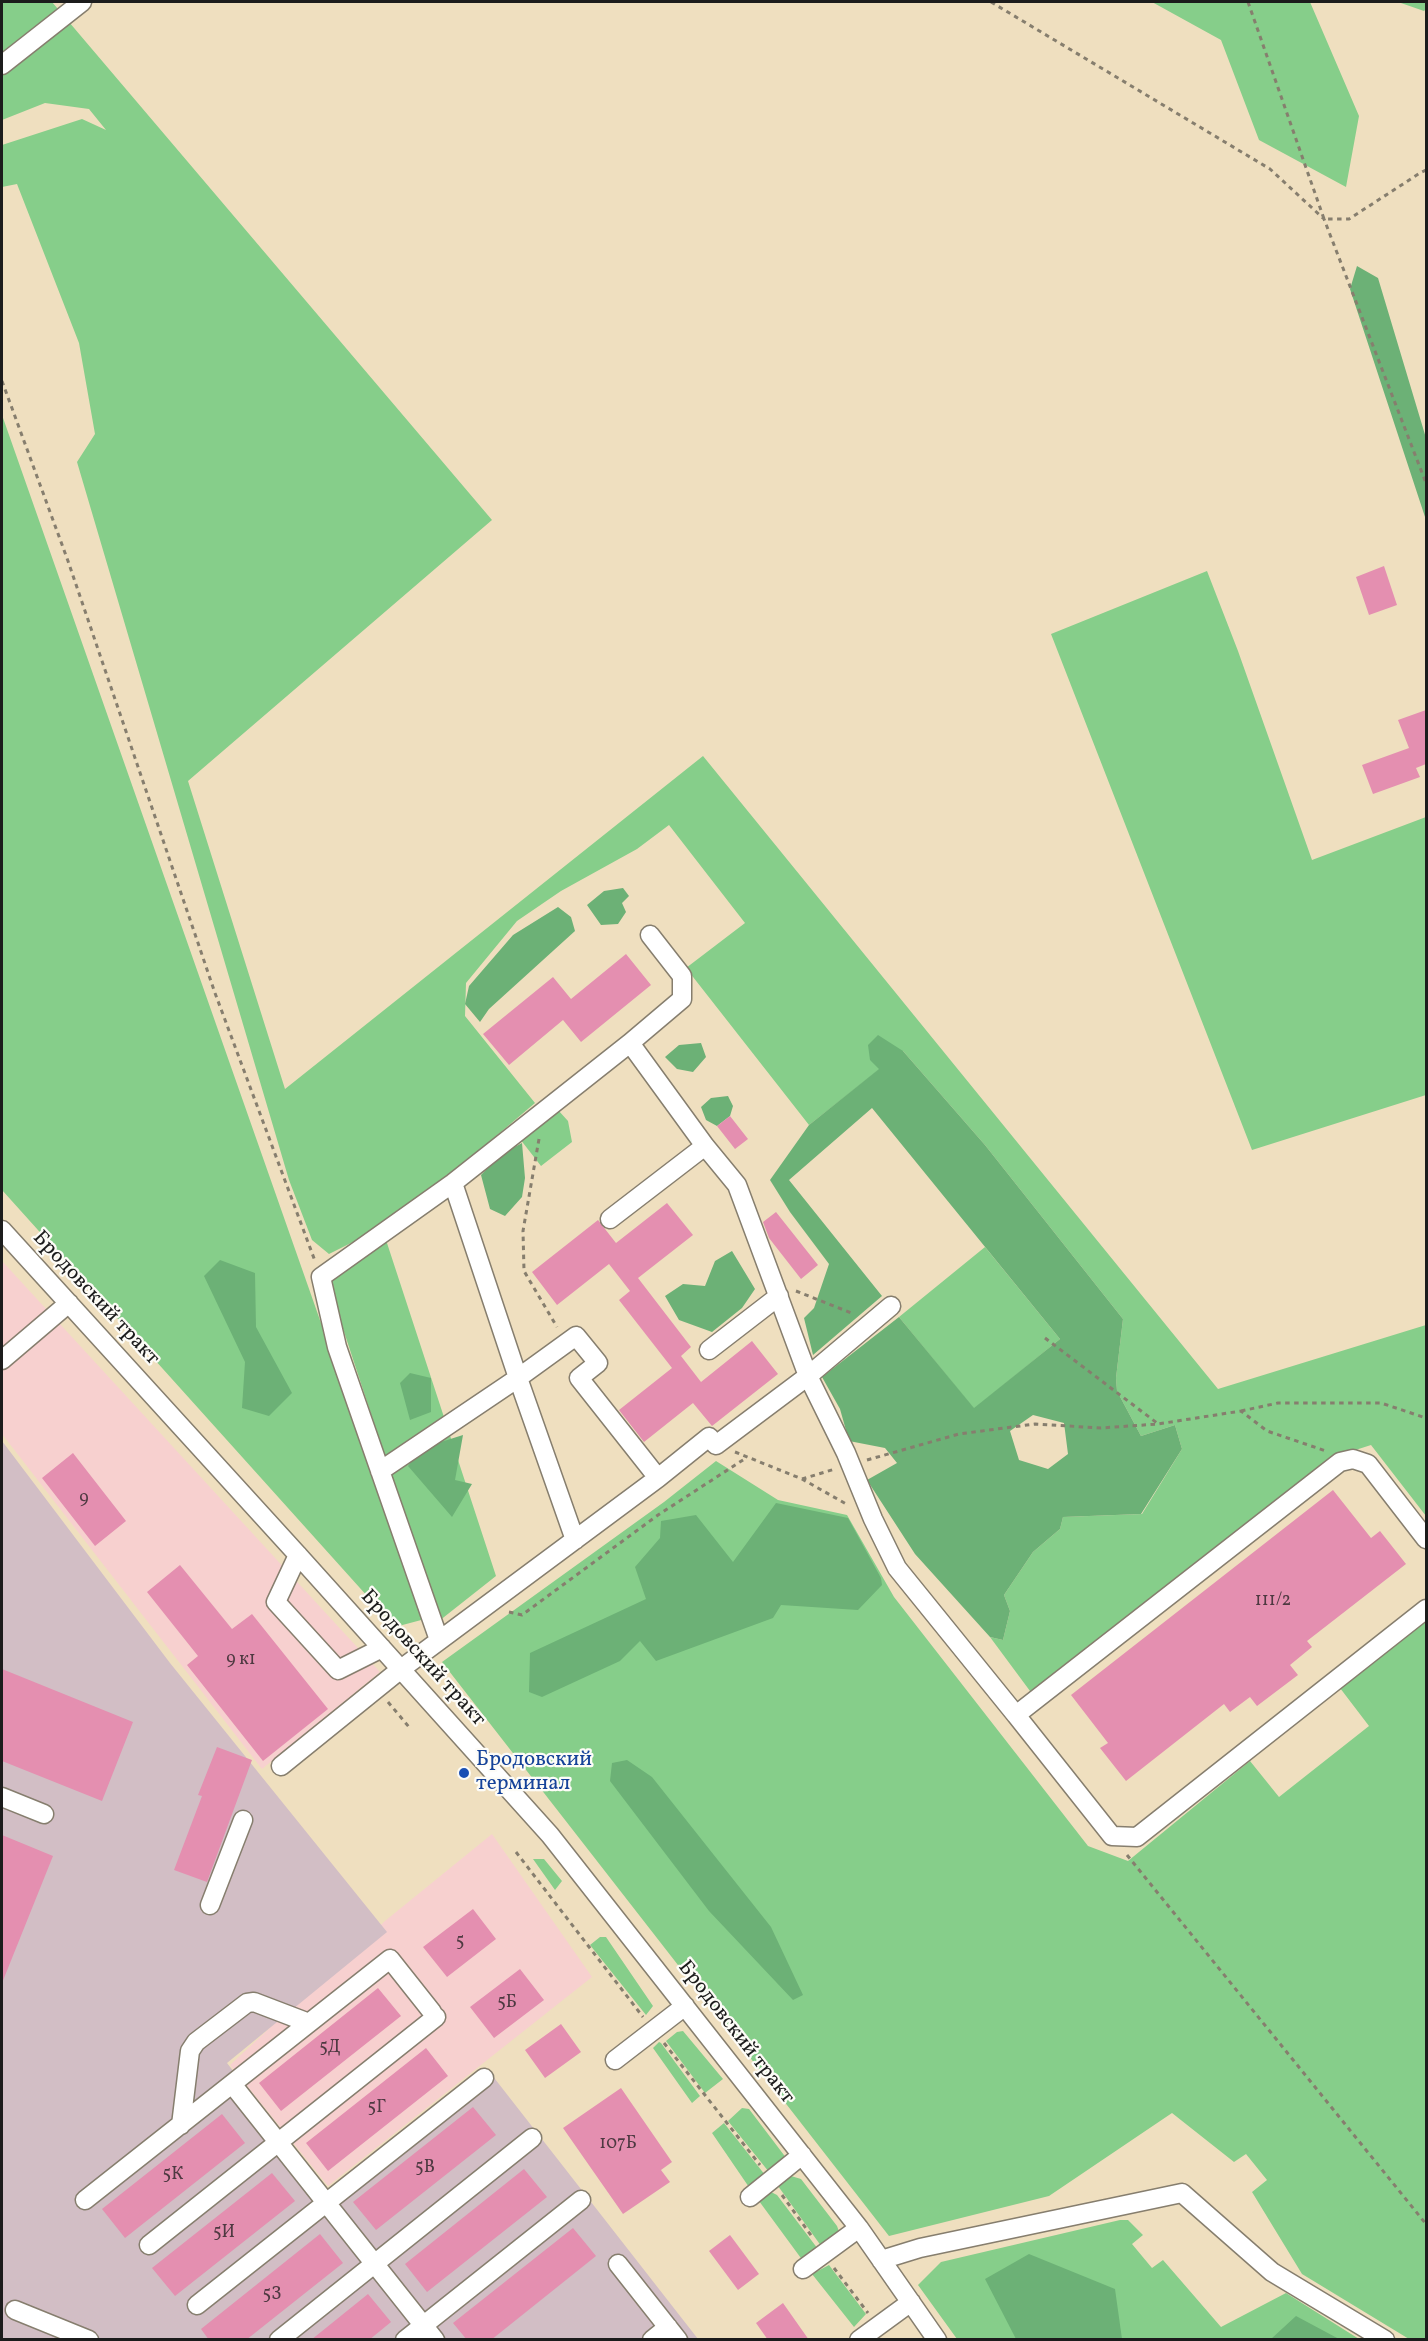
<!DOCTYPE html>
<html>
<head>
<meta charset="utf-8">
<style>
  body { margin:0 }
  #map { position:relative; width:1428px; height:2341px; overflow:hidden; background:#efdfbf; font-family:Vollkorn,serif }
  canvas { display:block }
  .frame { position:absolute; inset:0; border:3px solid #1c1c1c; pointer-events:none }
</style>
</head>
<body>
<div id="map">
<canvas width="1428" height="2341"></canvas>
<div class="frame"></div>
</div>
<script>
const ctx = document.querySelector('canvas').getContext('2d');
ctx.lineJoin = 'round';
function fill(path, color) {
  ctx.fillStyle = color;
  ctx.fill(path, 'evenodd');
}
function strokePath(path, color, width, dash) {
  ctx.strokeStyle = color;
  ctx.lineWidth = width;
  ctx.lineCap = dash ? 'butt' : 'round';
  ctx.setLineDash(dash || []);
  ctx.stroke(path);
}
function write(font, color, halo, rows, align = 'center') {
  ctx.font = font + ' Vollkorn,serif';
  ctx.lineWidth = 4.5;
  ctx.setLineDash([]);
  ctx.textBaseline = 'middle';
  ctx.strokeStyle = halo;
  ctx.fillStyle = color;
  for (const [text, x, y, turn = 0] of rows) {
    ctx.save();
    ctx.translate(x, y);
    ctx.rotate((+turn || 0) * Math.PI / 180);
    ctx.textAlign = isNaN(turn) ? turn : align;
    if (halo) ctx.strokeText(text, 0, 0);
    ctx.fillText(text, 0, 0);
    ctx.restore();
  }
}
fill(new Path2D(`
  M2 1261 380 1672 262 1769 2 1434Z
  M492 1834 592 1977 328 2186 230 2065 385 1921Z`), '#f7d0cf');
fill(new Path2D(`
  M2 1441 170 1663 387 1932 227 2063 329 2194 488 2070 698 2339H2Z`), '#d2bec5');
fill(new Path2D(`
  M2 2H52L492 520 188 781 285 1089 703 756 1218 1389 1426 1325V1516L1371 1445 1340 1455 1043 1690 1030 1691 990 1637 1003 1640 1010 1611 1004 1595 1033 1552 1060 1529 1063 1517 1142 1514 1182 1449 1175 1425 1141 1436 1117 1391 1116 1378 1123 1319 985 1145 903 1051 809 1125 686 968 745 923 669 825 637 849 561 891 517 921 466 983 465 1016 535 1103 455 1171 371 1233 329 1254 312 1240 289 1180 77 462 95 434 79 343 17 184 2 187V145L82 119 106 130 89 109 45 103 2 120Z
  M1152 2H1310L1359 116 1346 187 1259 140 1221 40Z
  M1398 2H1426V9L1424 11Z
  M2 415 425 1619 395 1627 2 1190Z
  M1207 571 1238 651 1312 860 1426 817V1095L1252 1150 1051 634Z
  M558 1110 568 1121 572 1142 541 1166 520 1139Z
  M386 1240 496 1576 439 1621 328 1283Z
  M985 1247 1060 1339 974 1409 899 1317Z
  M716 1461 778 1500 847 1515 894 1597 1088 1846 1128 1861 1250 1761 1279 1797 1369 1726 1340 1688 1426 1618V2339H1409L1302 2274 1252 2192 1267 2180 1246 2154 1234 2162 1172 2113 1049 2196 889 2236 442 1662 664 1502Z
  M533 1859H544L562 1881 555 1890Z
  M600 1937H606L653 2006 646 2015 590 1945Z
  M683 2031 723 2079 705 2093 666 2041 677 2032Z
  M659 2042 661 2043 700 2096 692 2103 653 2048Z
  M742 2108 749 2109 790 2163 773 2177 728 2121Z
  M724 2123 769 2180 753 2193 712 2133Z
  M791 2176 801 2179 837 2226 841 2237 824 2250 778 2186Z
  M771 2192 777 2195 821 2253 806 2265 759 2201Z
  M1120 2220H1128L1143 2235 1132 2244 1152 2268 1163 2260 1221 2327 1286 2293 1359 2339H957L918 2285 941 2262Z
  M829 2265 866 2314 854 2327 812 2274Z`), '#86ce8a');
fill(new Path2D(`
  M1357 266 1378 278 1426 438V520L1350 289Z
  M623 888 629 896 622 903 626 912 618 924 601 925 587 905 604 891Z
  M558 907 571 917 575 931 489 1009 480 1022 465 1004 469 986 513 935Z
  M878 1035 903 1051 985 1145 1123 1319 1116 1378 1117 1391 1141 1436 1175 1425 1182 1449 1141 1514 1063 1517 1060 1529 1033 1552 1004 1595 1010 1611 1003 1640 990 1637 915 1554 867 1480 897 1463 885 1448 849 1441 840 1409 822 1377 899 1317 974 1408 1060 1339 872 1108 789 1180 882 1296 813 1355 804 1318 814 1308 829 1264 790 1212 770 1180 809 1125 879 1069 870 1060 868 1045ZM1033 1415 1064 1423 1068 1454 1048 1469 1019 1460 1010 1431Z
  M701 1043 706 1057 693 1072 677 1069 665 1057 679 1045Z
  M728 1096 733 1106 730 1116 717 1126 706 1120 701 1107 711 1098Z
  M522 1143 525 1178 522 1197 505 1216 490 1209 481 1175 500 1155Z
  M732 1251 755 1289 742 1308 712 1332 679 1320 665 1296 683 1284 705 1286 715 1261Z
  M220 1260 255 1273 256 1327 292 1393 269 1416 242 1408 245 1362 204 1276Z
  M410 1373 431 1378V1412L410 1420 400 1383Z
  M463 1435 455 1480 472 1484 452 1517 408 1466 422 1448Z
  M776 1503 848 1518 881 1578 882 1585 858 1610 781 1605 773 1618 656 1661 640 1641 620 1661 542 1697 529 1692 530 1653 646 1599 635 1567 660 1538 661 1521 696 1515 733 1562Z
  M627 1760 652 1777 771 1927 803 1995 793 2000 709 1911 610 1781 612 1763Z
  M1029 2254 1115 2289 1122 2339H1016L985 2279Z
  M1296 2316 1339 2339H1271Z`), '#6cb176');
fill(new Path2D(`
  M1384 566 1397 605 1369 615 1356 577Z
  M1426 710V764L1416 768 1420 777 1373 794 1362 765 1409 748 1398 720Z
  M626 954 651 985 581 1042 563 1020 509 1065 483 1034 553 977 571 999Z
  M730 1116 748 1139 735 1149 717 1126Z
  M667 1203 693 1235 638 1278 691 1347 681 1356 701 1382 752 1341 778 1374 712 1426 693 1403 644 1442 619 1410 672 1368 619 1300 630 1291 609 1264 557 1305 532 1272 598 1220 616 1243Z
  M776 1212 818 1265 801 1279 769 1238 763 1222Z
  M73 1453 126 1521 95 1546 42 1478Z
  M1333 1490 1371 1538 1380 1531 1406 1564 1307 1641 1312 1647 1290 1665 1298 1675 1257 1706 1250 1697 1230 1712 1224 1704 1126 1781 1100 1748 1108 1743 1071 1695Z
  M180 1565 232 1629 252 1614 328 1709 263 1761 187 1665 198 1656 147 1592Z
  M2 1669 133 1722 102 1801 2 1761Z
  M217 1747 252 1760 207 1882 174 1870 202 1796 198 1795Z
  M2 1835 53 1856 2 1983Z
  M473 1909 496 1939 447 1977 423 1947Z
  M520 1969 544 2000 494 2038 470 2007Z
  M378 1988 401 2016 281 2111 259 2083Z
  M561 2024 581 2052 545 2078 525 2050Z
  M426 2048 448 2076 328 2171 306 2143Z
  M621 2088 672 2162 661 2170 670 2182 623 2214 563 2128Z
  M473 2107 496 2135 376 2230 353 2202Z
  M222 2114 245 2143 125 2238 102 2209Z
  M524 2169 547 2197 427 2292 405 2264Z
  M272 2173 295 2201 175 2296 152 2268Z
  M573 2228 596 2256 491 2340H467L453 2323Z
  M320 2234 343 2263 246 2340H209L201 2329Z
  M730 2235 759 2274 738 2290 709 2251Z
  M368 2294 391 2322 369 2340H311Z
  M783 2303 809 2340H768L756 2323Z`), '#e48fb0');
const minor = new Path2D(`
  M2 65 82 2
  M630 1043 682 999V976L650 935
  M453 1183 518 1378 575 1540
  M610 1219 705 1146
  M2 1230 298 1555 550 1835 859 2228 937 2340
  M709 1350 779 1296
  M2 1360 69 1303
  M658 1478 709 1437 716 1445 808 1376 891 1306
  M298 1555 276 1602 338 1670 382 1648
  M439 1640 337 1347 321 1277 453 1183 630 1043 705 1146 737 1185 808 1376 846 1453 873 1519 897 1568 1016 1715 1340 1462 1353 1459 1368 1464 1426 1539
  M1016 1715 1112 1836 1137 1837 1426 1609
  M281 1766 401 1669 658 1478 579 1378 598 1363 576 1336 518 1378 380 1471
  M2 1797 44 1814
  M210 1905 243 1820
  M615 2060 685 2006
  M232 2084 435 2340
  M181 2125 190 2051 196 2042 247 2003 254 2002 309 2023
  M750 2197 802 2155
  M85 2200 390 1959 432 2012
  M149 2245 436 2017
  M881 2260 920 2248 1182 2193 1272 2272 1385 2340
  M618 2264 678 2340
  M803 2269 859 2228
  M197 2305 484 2078
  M15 2310 89 2340
  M279 2340 532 2138
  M405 2340 581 2200
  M652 2340 668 2327
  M859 2340 911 2302`);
strokePath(minor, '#867e6e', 21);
strokePath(new Path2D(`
  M991 2 1270 169 1324 219 1426 483
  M1248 2 1324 219H1349L1420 173 1426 170
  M2 381 68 561 215 993 315 1261
  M539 1139 523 1231 524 1271 557 1327
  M796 1291 854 1314
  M1045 1338 1157 1423
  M1241 1411 1278 1403H1381L1426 1418
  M735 1452 802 1479 848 1505
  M867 1460 959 1434 1035 1424 1101 1428 1158 1424 1241 1411 1267 1431 1326 1451
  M802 1479 835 1469
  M509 1612 522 1615 658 1515 746 1458
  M388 1702 409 1727
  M516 1852 643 2017
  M1127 1855 1426 2224
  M664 2043 760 2165
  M782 2195 813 2238
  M834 2268 868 2313`), '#867e6e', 3, [4.5, 4.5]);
strokePath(minor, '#fff', 18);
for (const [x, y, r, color] of [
  [464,1773,6,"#1a4fb4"]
]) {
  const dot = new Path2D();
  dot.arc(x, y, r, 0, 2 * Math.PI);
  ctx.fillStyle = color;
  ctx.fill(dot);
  strokePath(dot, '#fdfcf7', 2);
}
write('18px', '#4e3941', null, [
  ["9",84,1500],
  ["111/2",1273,1602],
  ["9 к1",241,1661],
  ["5",460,1943],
  ["5Б",507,2004],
  ["5Д",330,2049],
  ["5Г",377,2109],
  ["107Б",618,2145],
  ["5В",425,2169],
  ["5К",173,2176],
  ["5И",224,2234],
  ["5З",272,2296]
]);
write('21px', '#1c1c1c', '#fdfcf7', [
  ["Бродовский тракт",95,1299,47],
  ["Бродовский тракт",422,1659,48],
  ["Бродовский тракт",735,2033,52]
]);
write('21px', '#164399', '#fdfcf7', [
  ["Бродовский",476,1761],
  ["терминал",476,1785]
], 'left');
</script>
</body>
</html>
